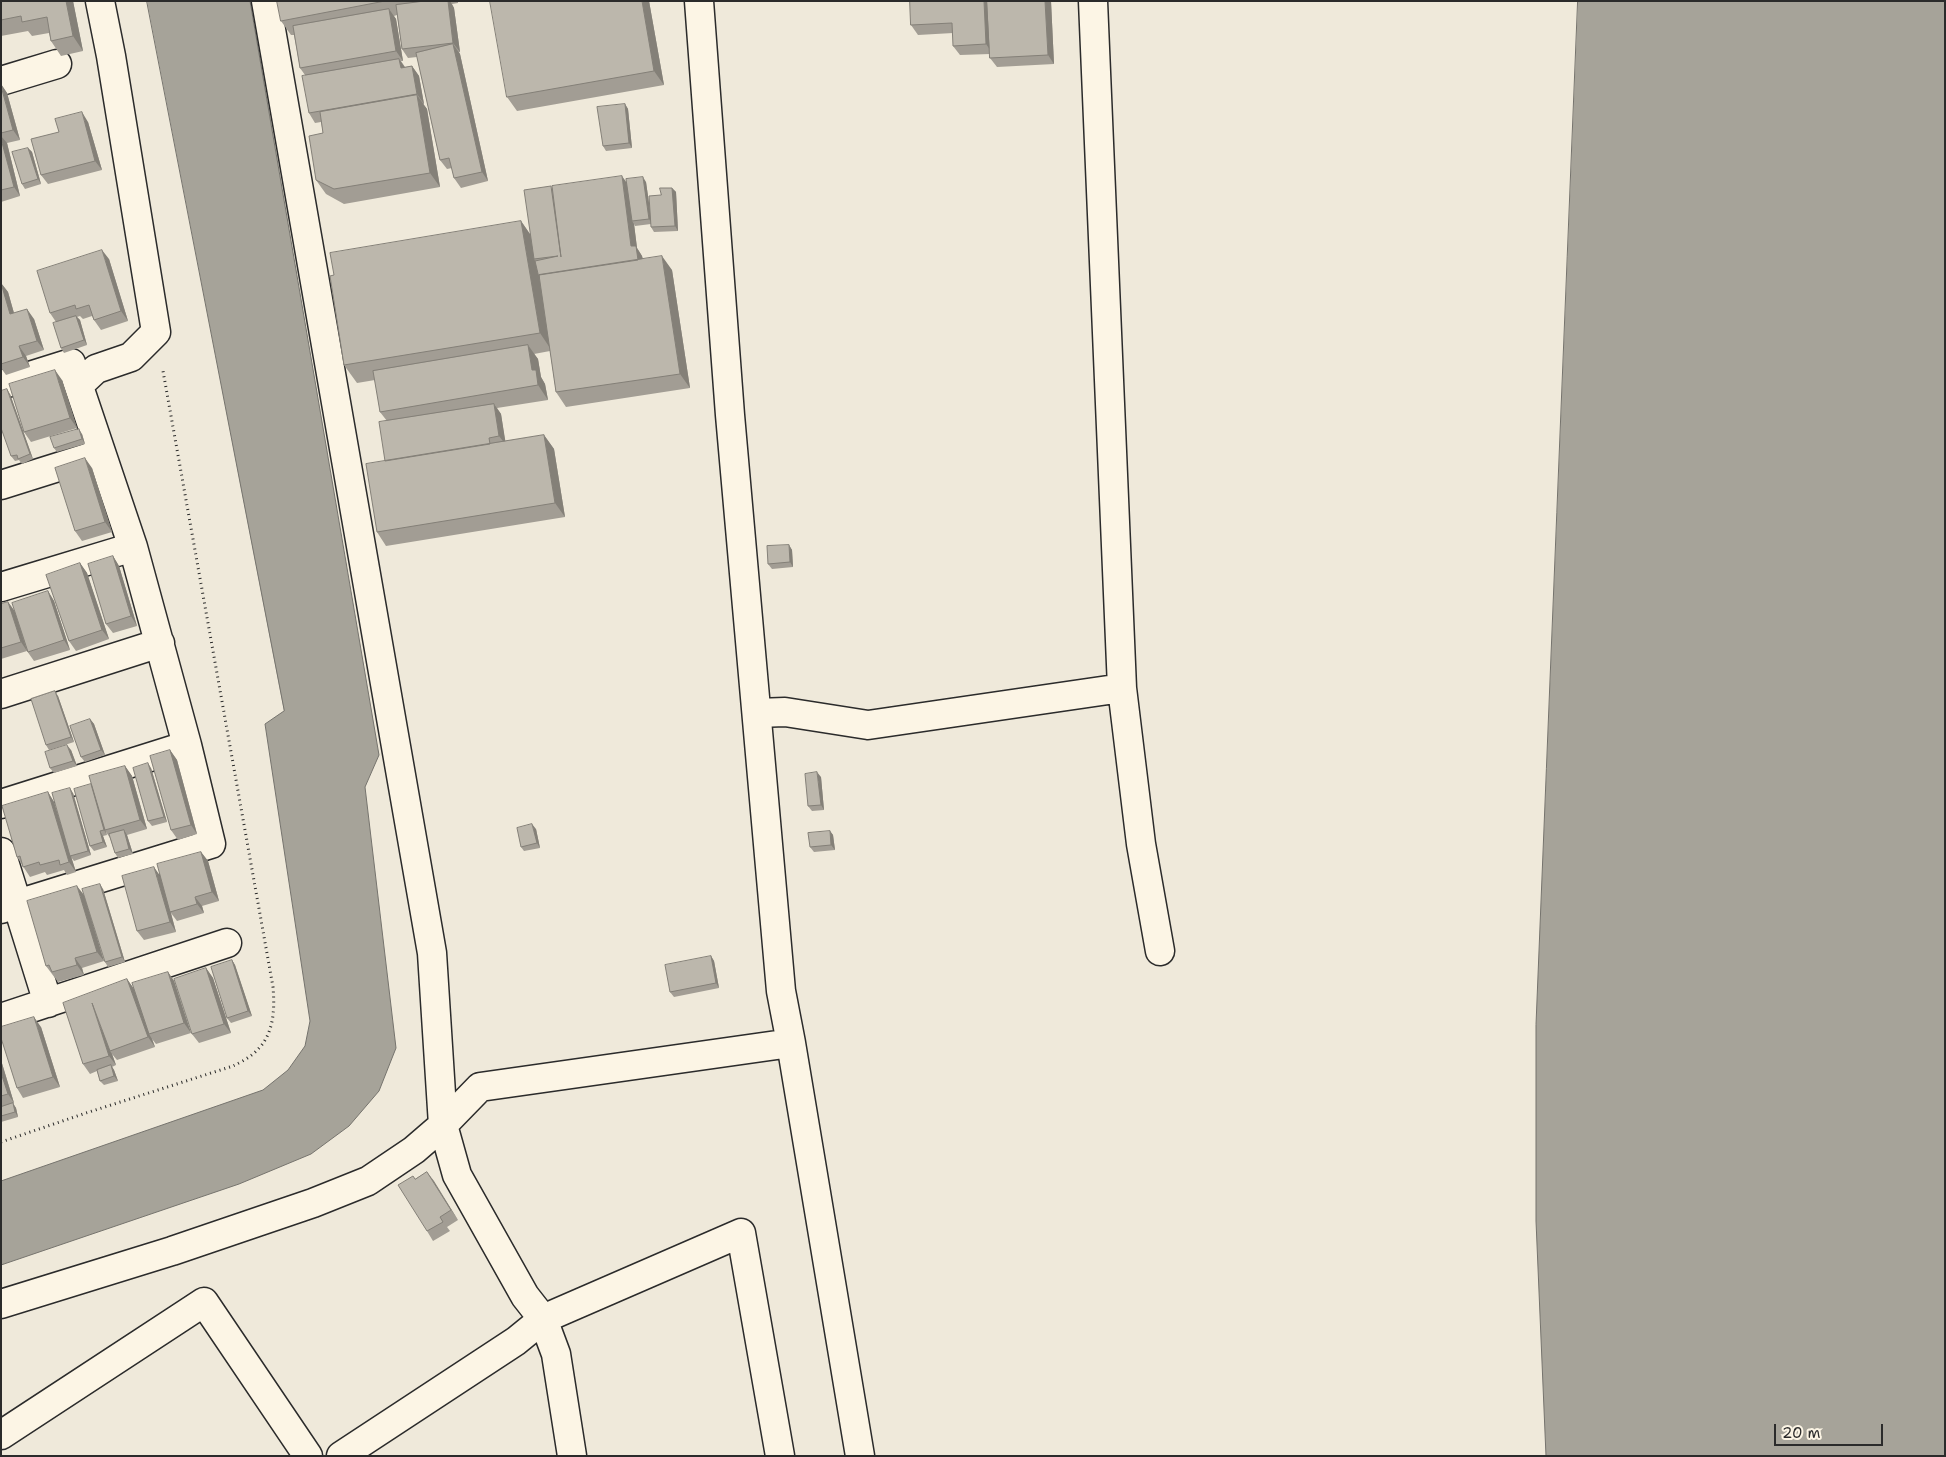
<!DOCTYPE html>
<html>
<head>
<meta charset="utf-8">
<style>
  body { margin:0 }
  #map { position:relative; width:1946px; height:1457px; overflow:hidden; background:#efe9da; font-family:"Shantell Sans",sans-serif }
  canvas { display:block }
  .frame { position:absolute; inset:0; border:2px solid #2b2b2b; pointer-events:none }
  .scale { position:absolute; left:1774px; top:1424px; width:109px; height:22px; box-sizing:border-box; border:2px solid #2b2b2b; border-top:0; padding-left:6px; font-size:15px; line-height:18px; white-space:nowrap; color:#2b2b2b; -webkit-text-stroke:4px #fcf5e5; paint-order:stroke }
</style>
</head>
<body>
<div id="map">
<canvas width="1946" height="1457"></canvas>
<div class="frame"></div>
<div class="scale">20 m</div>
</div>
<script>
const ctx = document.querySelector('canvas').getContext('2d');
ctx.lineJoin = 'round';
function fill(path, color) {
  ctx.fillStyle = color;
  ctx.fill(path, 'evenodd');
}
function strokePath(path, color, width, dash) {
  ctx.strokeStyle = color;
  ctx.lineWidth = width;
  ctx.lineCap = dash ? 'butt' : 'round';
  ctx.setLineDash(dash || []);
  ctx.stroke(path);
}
const water = new Path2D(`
  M147 1H250L379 755 365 787 396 1048 379 1091 349 1126 311 1154 239 1184 1 1265V1181L263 1090 288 1070 305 1046 310 1021 265 724 284 711Z
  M1578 1H1945V1456H1546L1536 1221V1025Z`);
fill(water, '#a6a399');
strokePath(water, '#75736d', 1);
const minor = new Path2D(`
  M266 1 432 953 443 1125 457 1175 525 1296 543 1319 556 1354 572 1456
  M699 1 730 415 781 991 791 1043 860 1456
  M1093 1 1122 688 1141 844 1160 951
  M1 81 57 64
  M1 385 71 363 133 547 187 745 211 844 1 909
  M79 385 96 369 131 357 156 332 111 56 100 1
  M1 485 90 457
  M1 587 133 547
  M1 694 160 643
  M757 713 785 712 868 725 1122 688
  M1 804 185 746
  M1 852 48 1003
  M1 1018 227 943
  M1 1304 172 1251 313 1203 368 1181 414 1150 443 1125 480 1087 791 1043
  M1 1435 204 1302 308 1456
  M341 1456 516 1341 543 1319 741 1233 780 1456`);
strokePath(minor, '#2b2b2b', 31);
strokePath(new Path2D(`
  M1 1142 86 1113 233 1066C239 1063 247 1059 253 1054 274 1037 275 1011 273 987L163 371`), '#2b2b2b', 3, [1, 4]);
strokePath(minor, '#fcf5e5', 28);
fill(new Path2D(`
  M1 1H73L83 51 61 56 51 41 49 33 32 36 28 31 1 36Z
  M277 1H458V3L452 4 454 8 460 52H459L460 54 488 181 461 188 454 178 452 168 447 169 440 160 417 57 408 58 402 49 397 15 394 16 396 19 403 61H401L405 67 412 66 419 76 424 104H423L427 109 440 187 344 204 326 194 316 180 323 133 321 122 315 123 309 113 305 75 300 68 294 35H291L281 21Z
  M649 1 664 85 517 111 507 97Z
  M910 1H1051L1054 64 997 67 990 58V54L960 55 953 46V33L918 35 911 25Z
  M1 84 7 93 20 140 7 143 20 196 1 202Z
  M625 104 628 109 632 148 606 151 603 146Z
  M88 122 102 170 48 184 41 175 59 132Z
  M28 148 32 152 41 184 25 189 22 184Z
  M626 182H646L649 203 672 188 676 192 678 231 654 232 651 227V224L635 226 634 224 637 248 642 256 643 259 672 270 690 388 566 407 556 392 550 351 534 354 538 359 541 377 545 384 548 400 497 408 501 414 505 441 544 435 554 449 565 517 386 546 377 532 385 461 387 421 380 412 375 380 357 383 344 365 334 275 521 221 530 234 552 188Z
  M109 259 128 321 101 330 94 320 92 316 83 319 80 316 77 317 80 320 87 345 64 353 61 348 56 322 50 313Z
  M1 283 8 292 14 313 34 319 44 350 26 356 30 367 6 375 1 368Z
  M62 380 77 428 31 442 24 432Z
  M10 394 33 459 22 464 19 460 15 461 11 456Z
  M82 434 85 444 57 452 54 448Z
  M92 468 112 532 82 541 75 531Z
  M789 545 792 550 793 567 772 569 768 564Z
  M113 556 119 566 137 626 113 633 106 624Z
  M80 563 87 573 109 639 76 651 69 641Z
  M48 591 54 601 70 650 34 661 27 651 1 659V604L8 602 14 610Z
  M58 696 74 742 49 750 46 745Z
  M90 719 94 724 105 755 85 762 81 757Z
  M71 750 77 766 54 773 50 768Z
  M170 750 177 760 197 834 178 840 171 830Z
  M125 766 132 776 147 829 127 835 133 854 118 858 115 853 110 838 106 832 107 835 103 836 107 847 94 851 90 846 92 786Z
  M151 768 167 822 152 826 148 821Z
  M821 777 824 810 812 811 808 806Z
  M48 792 54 802 63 831 73 793 91 855 74 861 71 857 76 872 67 875 64 870 47 875 45 872 30 877 17 857Z
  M536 829 540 848 524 851 521 847Z
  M830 831 833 835 835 850 814 852 810 847Z
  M201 852 208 861 219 901 202 906 204 913 177 921 171 913 176 932 144 940 137 931 160 876Z
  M103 889 125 962 108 967 105 962Z
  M84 895 104 961 82 968 84 975 58 982 46 966Z
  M711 956 714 961 719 988 674 997 670 992Z
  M232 960 235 965 252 1016 231 1023 227 1018Z
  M206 968 213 978 231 1033 199 1043 192 1034Z
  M168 972 174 981 191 1033 156 1044 152 1039 155 1047 117 1060 112 1054 116 1065 112 1067 114 1070 118 1081 104 1085 100 1081 97 1071 90 1074 83 1064 127 979 134 989Z
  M41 1027 60 1087 23 1098 17 1088Z
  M1 1060 14 1103 13 1104 16 1108 18 1117 1 1122Z
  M427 1172 458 1220 447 1227 450 1231 433 1241 427 1231 413 1176 415 1179Z`), '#a29d94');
fill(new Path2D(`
  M66 1H73L83 51 73 36Z
  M448 1H450L454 8 460 52 453 43Z
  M642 1H649L664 85 654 71Z
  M984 1H990L993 54 986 44Z
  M1045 1H1051L1054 64 1048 55Z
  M389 9 396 19 403 61 396 51Z
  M453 44 460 54 488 181 482 172Z
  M399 59 406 69 401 68Z
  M412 66 419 76 424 104 417 94Z
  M1 84 7 93 20 140 13 130Z
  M417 95 427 109 440 187 430 173Z
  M625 104 628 109 632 148 629 143Z
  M82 112 88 122 102 170 95 161Z
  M1 136 7 143 20 196 14 187 1 139Z
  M28 148 32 152 41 184 38 179Z
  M622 176 629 186 632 221 634 224 637 248 642 256 646 274 631 246Z
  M643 177 646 182 652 224 649 219Z
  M672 188 676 192 678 231 675 226Z
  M521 221 534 240V259L538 266 552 351 540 333Z
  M102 250 109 259 128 321 121 311Z
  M662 256 672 270 690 388 680 374Z
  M1 283 8 292 17 324 10 314Z
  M27 309 34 319 44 350 37 341Z
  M76 316 80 320 87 345 84 340Z
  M528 345 538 359 541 377 545 384 548 400 538 385 532 370Z
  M19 346 26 356 30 367 23 357Z
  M55 370 62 380 77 428 70 418Z
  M7 389 10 394 33 459 30 454Z
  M494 404 501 414 506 445 499 436Z
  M79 429 82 434 85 444 82 439Z
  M544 435 554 449 565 517 555 503Z
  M85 458 92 468 112 532 105 522Z
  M789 545 792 550 793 567 790 562Z
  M113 556 119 566 137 626 131 616Z
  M80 563 87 573 109 639 102 630Z
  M48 591 54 601 70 650 64 640Z
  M8 602 15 612 27 651 21 642Z
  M55 691 58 696 74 742 71 737Z
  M90 719 94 724 105 755 101 750Z
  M67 745 71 750 77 766 73 761Z
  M170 750 177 760 197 834 191 825Z
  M148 763 151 768 167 822 164 817Z
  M125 766 132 776 147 829 140 820Z
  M817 772 821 777 824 810 821 805Z
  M91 784 94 789 105 830 107 835 104 830Z
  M70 788 73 793 91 855 88 851Z
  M48 792 54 802 76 872 69 862Z
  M532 824 536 829 540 848 537 843Z
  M124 830 127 835 133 854 129 849Z
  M100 831 103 836 107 847 103 842Z
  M830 831 833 835 835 850 831 845Z
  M201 852 208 861 219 901 212 892Z
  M154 867 161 877 176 932 170 922Z
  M100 884 103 889 125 962 122 957Z
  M77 886 84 895 104 961 97 952Z
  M195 897 202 906 204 913 197 904Z
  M711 956 714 961 719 988 716 983Z
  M75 958 82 968 84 975 77 965Z
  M232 960 235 965 252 1016 248 1011Z
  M206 968 213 978 231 1033 224 1024Z
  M168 972 174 981 191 1033 184 1023Z
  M127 979 134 989 149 1034 152 1039 155 1047 148 1037Z
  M92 1003 110 1051 112 1054 116 1065 109 1056Z
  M34 1017 41 1027 60 1087 53 1077Z
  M1 1060 14 1103 8 1094 1 1073Z
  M111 1065 114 1070 118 1081 114 1076Z
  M13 1103 16 1108 18 1117 15 1112Z
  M427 1172 434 1181 458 1220 451 1210Z`), '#848078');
const building = new Path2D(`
  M1 1H66L73 36 51 41 47 17 22 22 21 16 1 20Z
  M277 1H385L281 21Z
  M425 1H448L453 43 402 49 396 5Z
  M490 1H642L654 71 507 97Z
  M910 1H984L986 44 953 46 952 23 911 25Z
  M987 1H1045L1048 55 990 58Z
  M389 9 396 51 300 68 293 26Z
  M453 44 482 172 454 178 449 158 440 160 416 53Z
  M399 59 401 68 412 66 417 94 309 113 302 76Z
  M1 86 13 130 1 133Z
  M417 95 430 173 334 189 316 180 309 136 323 133 320 112Z
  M625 104 629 143 603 146 597 107Z
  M82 112 95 161 41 175 31 139 59 132 55 119Z
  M1 139 14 187 1 190Z
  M28 148 38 179 22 184 12 152Z
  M622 176 631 246H636L638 260 539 275V278L535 261 558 256 534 259 524 190 551 186 561 257 552 186Z
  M643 177 649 219 632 221 626 179Z
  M660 188H672L675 226 651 227 649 196 661 195Z
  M521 221 540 333 344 365 330 276 334 275 330 253Z
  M102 250 121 311 94 320 89 305 76 309 75 305 50 313 37 271Z
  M662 256 680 374 556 392 539 275Z
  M1 283 10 314 27 309 37 341 19 346 23 357 1 364Z
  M76 316 84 340 61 348 53 323Z
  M528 345 532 370H536L538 385 380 412 373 371Z
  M55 370 70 418 24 432 9 384Z
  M7 389 30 454 18 459 17 455 11 456 1 428V391Z
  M494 404 499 436 489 438 490 444 385 461 379 422Z
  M79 429 82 439 54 448 50 437Z
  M544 435 555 503 377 532 366 464Z
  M85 458 105 522 75 531 55 468Z
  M789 545 790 562 768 564 767 546Z
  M113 556 131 616 106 624 88 564Z
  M80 563 102 630 69 641 46 575Z
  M48 591 64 640 28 652 12 603Z
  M8 602 21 642 1 648V604Z
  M55 691 71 737 46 745 31 699Z
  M90 719 101 750 81 757 70 726Z
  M67 745 73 761 50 768 45 752Z
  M170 750 191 825 171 830 150 756Z
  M148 763 164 817 148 821 133 768Z
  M125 766 140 820 105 830 89 776Z
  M817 772 821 805 808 806 805 774Z
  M91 784 104 830 100 831 103 842 90 846 74 789Z
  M70 788 88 851 70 856 52 793Z
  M48 792 69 862 60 865 59 860 40 865 39 862 23 867 20 856 17 857 2 806Z
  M532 824 537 843 521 847 517 828Z
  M124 830 129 849 115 853 109 834Z
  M830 831 831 845 810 847 808 833Z
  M201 852 212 892 195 897 197 904 170 912 157 864Z
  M154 867 170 922 137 931 122 876Z
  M100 884 122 957 105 962 82 889Z
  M77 886 97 952 75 958 77 965 52 972 49 965 46 966 27 901Z
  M711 956 716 983 670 992 665 965Z
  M232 960 248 1011 227 1018 211 967Z
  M206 968 224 1024 192 1034 174 979Z
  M168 972 184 1023 149 1034 132 983Z
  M127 979 148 1037 110 1051 92 1003 109 1056 83 1064 63 1003Z
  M34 1017 53 1077 17 1088 1 1038V1027Z
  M111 1065 114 1076 100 1081 97 1070Z
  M1 1073 8 1094 1 1096Z
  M13 1103 15 1112 1 1116V1107Z
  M427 1172 451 1210 440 1217 443 1222 427 1231 398 1185 413 1176 415 1179Z`);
fill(building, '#bcb7ac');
strokePath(building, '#848078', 1);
</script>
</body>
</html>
